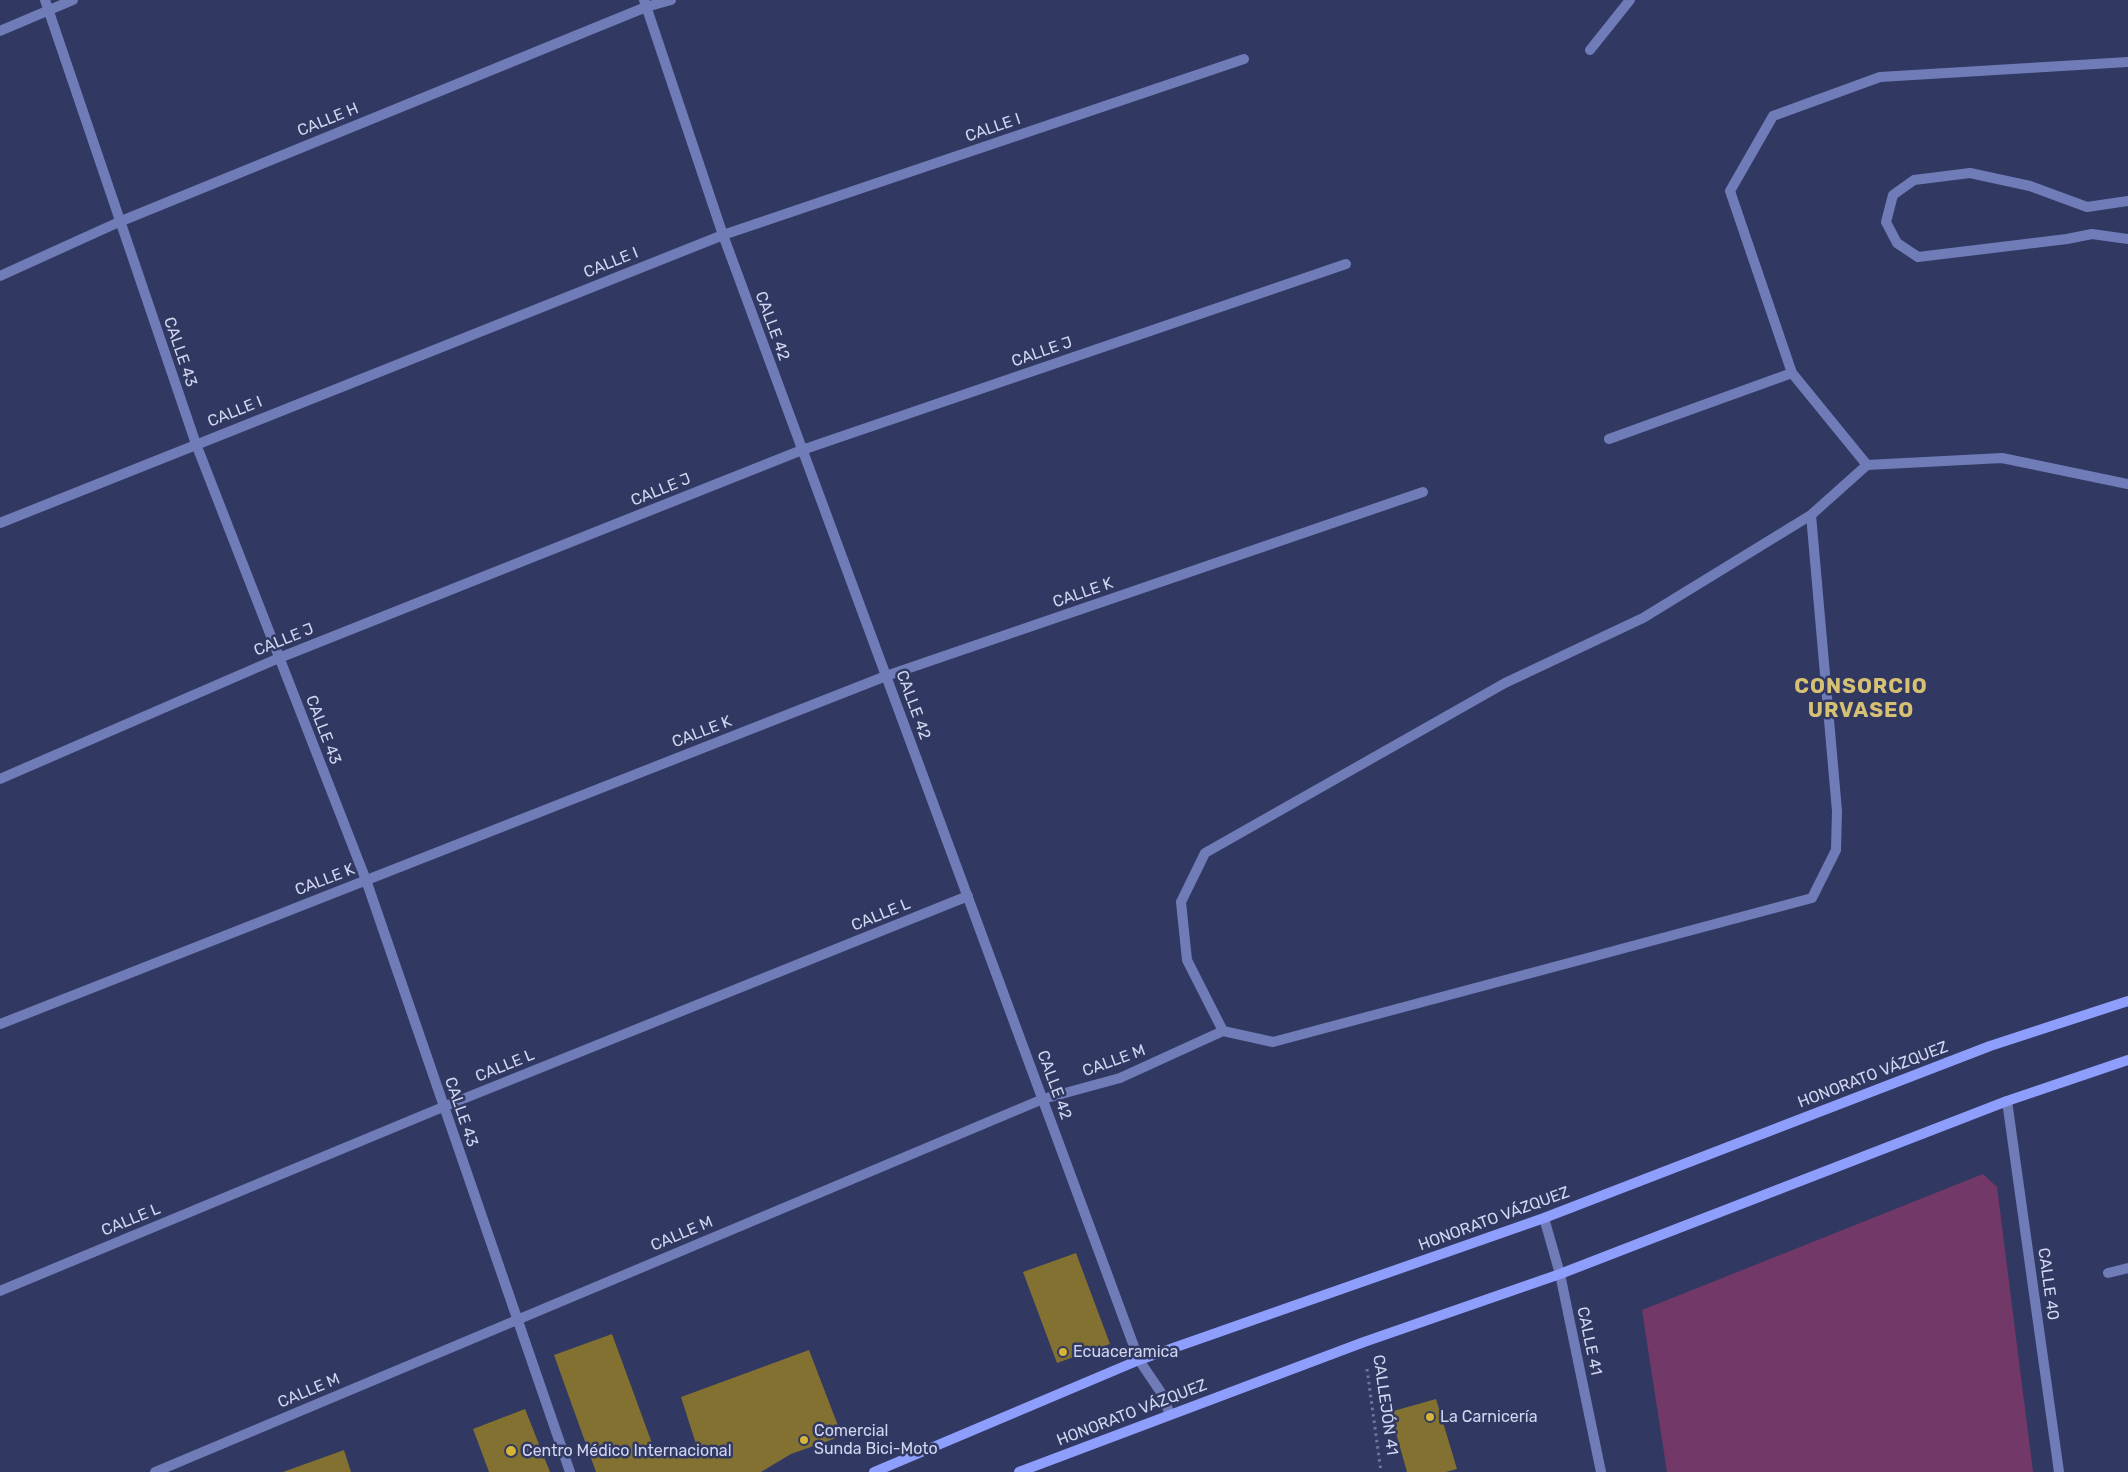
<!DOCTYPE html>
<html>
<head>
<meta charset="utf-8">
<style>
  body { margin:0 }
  canvas { display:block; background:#313861 }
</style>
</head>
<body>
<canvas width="2128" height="1472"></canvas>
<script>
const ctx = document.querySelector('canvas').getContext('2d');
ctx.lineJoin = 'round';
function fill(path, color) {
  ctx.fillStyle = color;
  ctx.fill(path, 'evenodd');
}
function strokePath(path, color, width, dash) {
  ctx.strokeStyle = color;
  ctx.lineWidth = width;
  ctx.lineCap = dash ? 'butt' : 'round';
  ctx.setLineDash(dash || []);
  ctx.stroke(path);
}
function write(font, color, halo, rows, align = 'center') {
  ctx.font = font + ' Rubik,sans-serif';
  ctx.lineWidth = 5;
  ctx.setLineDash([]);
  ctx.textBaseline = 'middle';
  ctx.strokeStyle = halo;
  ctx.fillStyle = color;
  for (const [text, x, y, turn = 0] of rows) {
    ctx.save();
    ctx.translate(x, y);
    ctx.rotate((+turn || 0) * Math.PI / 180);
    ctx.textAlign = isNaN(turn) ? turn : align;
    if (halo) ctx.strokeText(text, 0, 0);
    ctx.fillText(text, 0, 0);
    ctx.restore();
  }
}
fill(new Path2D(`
  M1983 1174 1997 1187 2033 1472H1667L1642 1310Z`), '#723867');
fill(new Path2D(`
  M1076 1253 1110 1344 1057 1363 1023 1272Z
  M612 1334 657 1457 696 1444 681 1397 809 1350 842 1436 791 1454 761 1472H596L554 1355Z
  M1436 1399 1457 1469 1446 1472H1407L1390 1412Z
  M525 1409 550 1472H489L473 1429Z
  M344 1450 351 1472H283Z`), '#827131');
strokePath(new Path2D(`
  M1367 1369 1381 1472`), '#70779a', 3, [2.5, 4]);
strokePath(new Path2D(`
  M2128 201 2087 207 2030 186 1970 173 1914 180 1893 195 1886 222 1897 243 1918 257 2067 239 2092 234 2128 239
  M1609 439 1792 373
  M1867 465 1792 373 1730 191 1773 116 1880 77 2128 62
  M1811 515 1837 811 1836 850 1812 898 1273 1042 1223 1031 1187 960 1181 902 1205 853 1505 683 1643 618 1811 515 1867 465 2002 458 2128 484
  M1043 1099 1120 1078 1223 1031
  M2108 1273 2128 1268`), '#707cb7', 10);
strokePath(new Path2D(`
  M45 0 196 444 366 880 570 1472
  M644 0 723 235 1139 1360 1160 1391 1170 1414
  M0 31 73 0
  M1590 50 1630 0
  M0 276 119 222 646 7 671 0
  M0 523 723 235 1244 59
  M0 779 279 658 802 450 1346 264
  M0 1024 886 676 1423 492
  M2007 1101 2059 1472
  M1544 1218 1560 1274 1601 1472
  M0 1291 443 1107 968 896
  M155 1472 1043 1099`), '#707cb7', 10);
strokePath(new Path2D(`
  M874 1472 1139 1360 1544 1218 1990 1046 2128 1001
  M1019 1472 1364 1342 1560 1274 2007 1101 2128 1060`), '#8d9efd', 10);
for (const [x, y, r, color] of [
  [1063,1352,5,"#d5b535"],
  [1430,1417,5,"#d5b535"],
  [804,1440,5,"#d5b535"],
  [511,1451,6,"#d5b535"]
]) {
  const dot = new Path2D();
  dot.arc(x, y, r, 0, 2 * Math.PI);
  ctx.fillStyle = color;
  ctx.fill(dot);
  strokePath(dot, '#313861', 2);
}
write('16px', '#d0d6f0', '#313861', [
  ["CALLE H",328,120,-22],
  ["CALLE I",993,128,-19],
  ["CALLE I",611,263,-22],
  ["CALLE 42",772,326,70],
  ["CALLE 43",180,352,71],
  ["CALLE J",1042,352,-19],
  ["CALLE I",235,412,-22],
  ["CALLE J",661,490,-22],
  ["CALLE K",1083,593,-19],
  ["CALLE J",284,640,-22],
  ["CALLE 42",913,705,70],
  ["CALLE 43",323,730,69],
  ["CALLE K",702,732,-21],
  ["CALLE K",325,880,-21],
  ["CALLE L",881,915,-22],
  ["CALLE M",1114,1061,-20],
  ["CALLE L",505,1066,-22],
  ["HONORATO VÁZQUEZ",1873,1075,-21],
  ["CALLE 42",1054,1085,70],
  ["CALLE 43",461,1112,71],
  ["HONORATO VÁZQUEZ",1494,1219,-20],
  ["CALLE L",131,1220,-22],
  ["CALLE M",682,1234,-23],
  ["CALLE 40",2048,1284,82],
  ["CALLE 41",1589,1341,78],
  ["CALLE M",309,1391,-23],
  ["CALLEJÓN 41",1385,1405,82],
  ["HONORATO VÁZQUEZ",1132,1413,-21]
]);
write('16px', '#d0d6f0', '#313861', [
  ["Ecuaceramica",1073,1352],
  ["La Carnicería",1440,1417],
  ["Comercial",814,1431],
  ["Sunda Bici-Moto",814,1449],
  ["Centro Médico Internacional",522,1451]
], 'left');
ctx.letterSpacing = '1px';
write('bold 21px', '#d5c073', '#313861', [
  ["CONSORCIO",1861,687],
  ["URVASEO",1861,711]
]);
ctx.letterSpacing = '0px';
</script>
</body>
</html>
